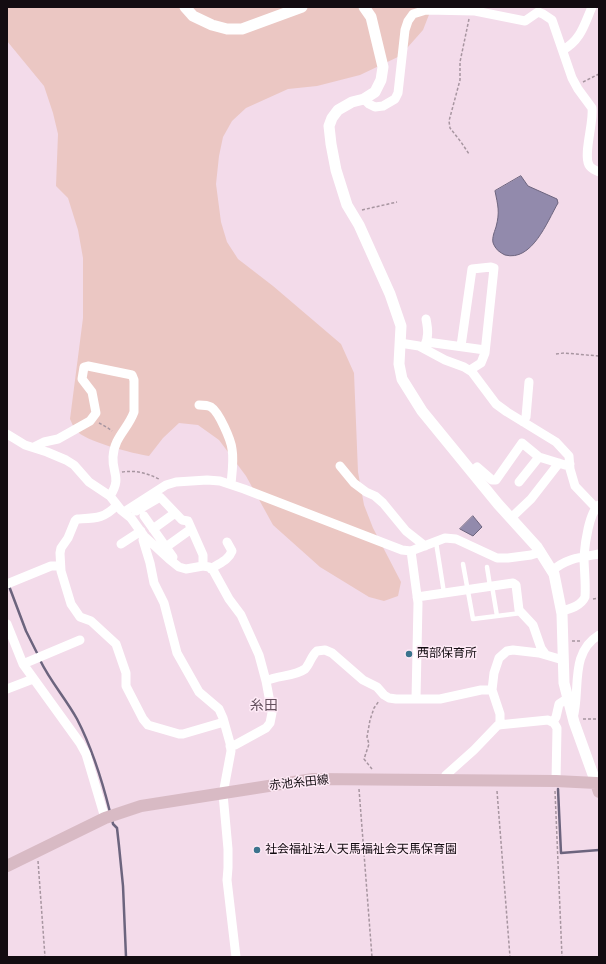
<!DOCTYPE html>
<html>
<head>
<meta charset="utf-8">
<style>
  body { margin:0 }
  #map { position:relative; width:606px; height:964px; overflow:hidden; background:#f3dbea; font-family:"Zilla Slab",serif }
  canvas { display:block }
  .frame { position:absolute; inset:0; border:8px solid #130c11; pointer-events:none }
</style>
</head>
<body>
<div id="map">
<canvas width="606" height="964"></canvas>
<div class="frame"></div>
</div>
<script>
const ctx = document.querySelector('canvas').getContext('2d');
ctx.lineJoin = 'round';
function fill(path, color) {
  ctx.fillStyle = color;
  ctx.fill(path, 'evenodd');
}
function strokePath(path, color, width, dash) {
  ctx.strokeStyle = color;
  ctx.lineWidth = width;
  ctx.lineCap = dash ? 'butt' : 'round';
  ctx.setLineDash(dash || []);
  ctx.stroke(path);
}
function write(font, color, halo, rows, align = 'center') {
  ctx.font = font + ' "Zilla Slab","Noto Sans JP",serif';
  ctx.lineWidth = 3;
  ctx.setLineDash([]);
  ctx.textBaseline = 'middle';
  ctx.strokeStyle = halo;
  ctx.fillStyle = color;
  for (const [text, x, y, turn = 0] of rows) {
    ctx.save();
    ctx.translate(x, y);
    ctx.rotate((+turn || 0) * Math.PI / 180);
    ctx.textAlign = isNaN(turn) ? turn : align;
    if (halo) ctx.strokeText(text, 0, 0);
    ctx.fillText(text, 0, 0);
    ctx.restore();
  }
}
fill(new Path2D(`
  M7 7H432L423 30 400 56 360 75 317 86 288 89 246 108 232 121 223 137 219 156 216 184 221 222 227 242 238 259 273 286 341 344 354 373 358 472 364 505 373 528 401 582 398 596 384 601 369 597 320 567 273 525 246 476 219 440 198 425 179 423 163 438 149 456C135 454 83 441 76 430 73 427 72 423 70 419L83 318V258L78 230 68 198 56 186 58 134 53 113 44 86 7 41Z`), '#ebc7c3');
const water = new Path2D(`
  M521 176 528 186 557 199 558 203C547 222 532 262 505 255 501 253 496 250 494 245 491 240 494 233 496 227 500 212 498 206 495 191Z
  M473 516 482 527 473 536 460 529Z`);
fill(water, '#928aac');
strokePath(water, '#6c647e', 1);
strokePath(new Path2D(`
  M9 586 26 631 38 655
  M40 660C50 681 66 699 77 719 92 748 102 780 110 812
  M558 789 561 853 599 850
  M112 819 113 824 117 828 119 846 123 886 126 957`), '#6c647e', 2.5);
strokePath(new Path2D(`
  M469 19 460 62V80L449 121 450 128 461 142 469 154
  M583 82 599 74
  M362 210 397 202
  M556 354 564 353 599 356
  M99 423 108 428 112 431
  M122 472C135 470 147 473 159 479
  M593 599 599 598
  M572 641H580
  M583 719H599
  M372 769 364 759 369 744 367 737 370 720 374 708 379 701
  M359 789 372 957
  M497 791 510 957
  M555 791 562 957
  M38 861 45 957`), '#a795a0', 1.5, [3, 2]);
strokePath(new Path2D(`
  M436 542 444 593
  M463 564 473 619 521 613
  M487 567 490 586
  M492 586 497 616`), '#fff', 4.5);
strokePath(new Path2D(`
  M563 50C581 40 584 25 592 7
  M364 99 369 104 375 107 383 106 395 99 398 93 405 30 408 21 413 14 426 10 475 11 525 21 538 12 543 14 552 20 572 78 578 89 592 108C594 122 583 154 589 165 591 169 595 170 599 172
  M427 342 485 350
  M400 343 419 346 445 360 464 367 472 372 496 404 507 412 556 442 569 456 570 469 575 486 596 508
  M461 346 472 269 491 267 494 268 485 353 481 363 470 370
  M424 347C429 338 428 329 426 319
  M199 405C204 405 207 405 211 407 219 412 231 440 232 449 234 460 232 473 231 484
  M523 422 526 417 529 382
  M7 434 25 445 47 452 66 460 74 465 89 482 110 496 121 510 131 518 144 536 169 559 179 567 186 569 203 566 209 567 213 570 229 599 241 615 259 655 266 681 272 713 270 723 266 728 235 745 230 746
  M34 447 44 442 58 439 90 421 96 413 92 392 82 379 84 367 88 366 132 375 134 380V412C128 429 114 437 113 457 112 474 122 477 110 496
  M340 466 354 483 366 492 375 496 383 503 406 531 425 546
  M472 472 477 467 492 480H496L522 443 539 457 565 465 570 464
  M519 482 539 457
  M117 505C104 519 95 518 77 519L75 521 68 538 61 548 60 553 61 571 71 604 80 617 91 621 116 644 126 673V686L143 719 148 725 179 734H183L224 722
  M136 511 160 497 182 520 188 521 203 555V566
  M124 512 166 485 176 482 207 480 220 481 244 489 402 550 411 551 445 538 456 539 497 558H508L531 555 541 552
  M144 516 173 557
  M511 518 531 499 559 463
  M153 529 175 513
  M144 536 143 540 150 563 154 583 164 603 177 653 199 692 219 709 223 718 230 743 231 751 223 794 228 849V868L227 880 236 957
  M121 544 141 531
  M166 547 191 529
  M411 551 418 603 416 699
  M211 569C219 563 228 561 232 551L227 542
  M552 571C566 558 582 557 599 554
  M7 584 51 566H60
  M417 597 513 583 516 585 519 610 533 625 541 648 546 655
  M561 611C570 609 581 606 585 597 586 583 584 569 584 556 585 544 589 512 599 505
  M7 624 23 664 80 743 86 754 105 818
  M23 664 80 640
  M266 681C277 675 294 677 305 669 310 664 311 656 317 651L325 650 332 653 363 680 377 687 384 695 389 698 396 699H440L481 690H492
  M7 689 33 679
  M573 718C581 690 569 653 599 635
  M553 722 556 717 559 704 568 698
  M500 725V714L492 690 494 673 499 658 507 651 513 650 539 653 563 660
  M443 781 446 775 474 750 498 725 548 720 554 723 557 728 556 781`), '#fff', 9);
strokePath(new Path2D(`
  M185 7 193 16 212 25 227 29H242L302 7
  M364 7 371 17 383 67 381 80 375 92 364 99 352 102 338 110 332 118 329 126 331 144 336 170 347 205 359 225 390 294 401 326 399 364 402 379 422 411 498 504 537 547 554 574 562 614 564 683 574 722 596 783H599`), '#fff', 11);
strokePath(new Path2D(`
  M7 866 105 818 141 806 313 779 556 781 596 783 599 792`), '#d8bac4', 12);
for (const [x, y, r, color] of [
  [409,654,4,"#3b738d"],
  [257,850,4,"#3b738d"]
]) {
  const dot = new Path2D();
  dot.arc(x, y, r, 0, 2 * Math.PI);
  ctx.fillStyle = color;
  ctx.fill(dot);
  strokePath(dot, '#feeaf6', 1.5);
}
write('12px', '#130c11', '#feeaf6', [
  ["西部保育所",417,654],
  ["社会福祉法人天馬福祉会天馬保育園",265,850]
], 'left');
write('12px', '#130c11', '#feeaf6', [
  ["赤池糸田線",299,783,-6]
]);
write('14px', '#65515e', '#feeaf6', [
  ["糸田",264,706]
]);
</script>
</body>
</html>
